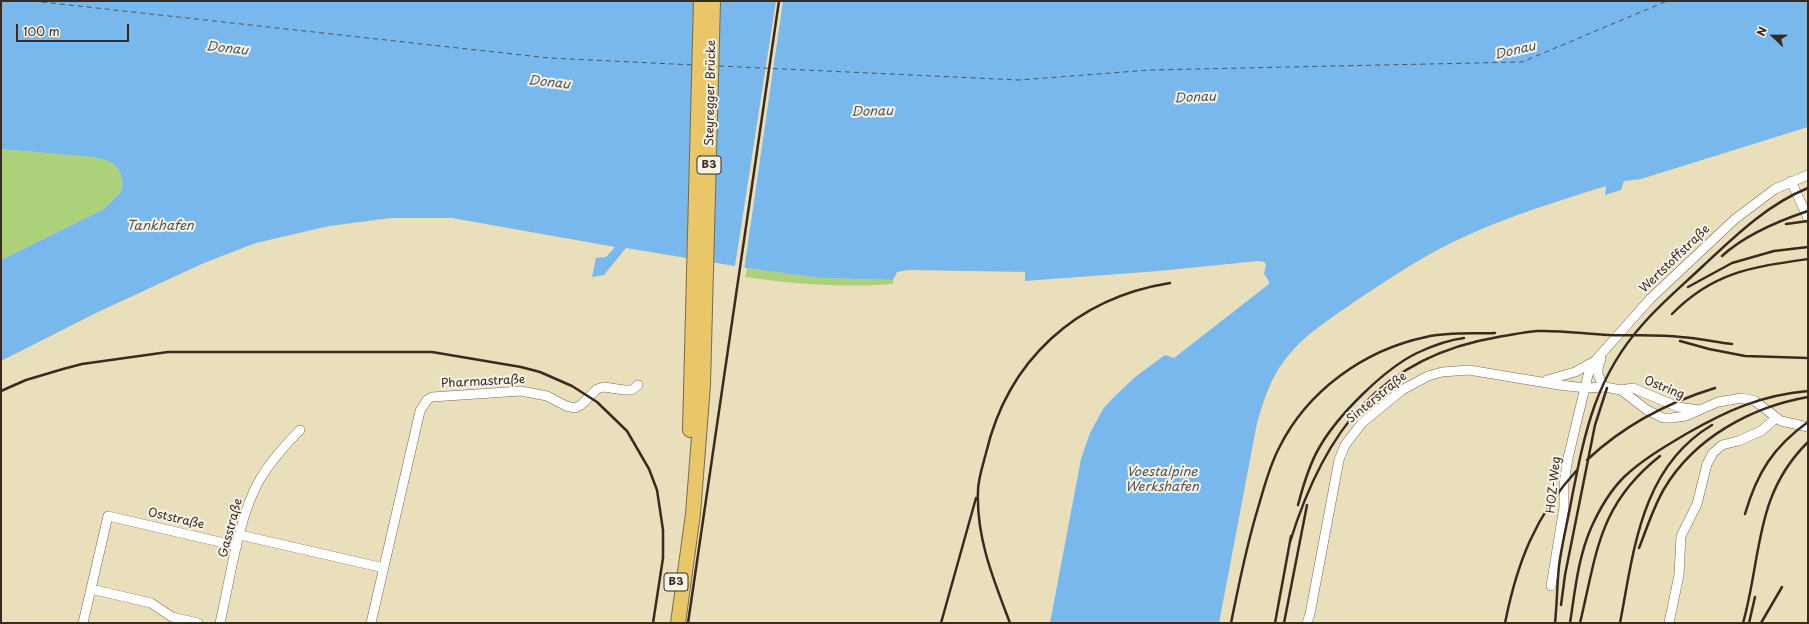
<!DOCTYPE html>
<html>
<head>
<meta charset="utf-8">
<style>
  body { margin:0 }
  #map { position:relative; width:1809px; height:624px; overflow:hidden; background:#eadfbb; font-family:"Playpen Sans",sans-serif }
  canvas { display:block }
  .frame { position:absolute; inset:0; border:2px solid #3b2a1e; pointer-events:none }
  .north { position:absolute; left:1753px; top:16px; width:40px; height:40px; -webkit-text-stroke:3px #f7f3e8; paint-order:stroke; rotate:292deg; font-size:11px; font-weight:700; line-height:16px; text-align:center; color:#3b2a1e }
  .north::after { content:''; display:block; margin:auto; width:14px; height:18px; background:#3b2a1e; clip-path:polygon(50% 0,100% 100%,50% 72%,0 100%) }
  .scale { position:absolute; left:16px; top:24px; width:113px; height:18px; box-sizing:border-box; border:2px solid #3b2a1e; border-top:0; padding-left:5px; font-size:12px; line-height:14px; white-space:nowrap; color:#3b2a1e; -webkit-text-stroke:3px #f7f3e8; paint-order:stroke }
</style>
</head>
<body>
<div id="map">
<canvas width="1809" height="624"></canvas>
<div class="frame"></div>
<div class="north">N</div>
<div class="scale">100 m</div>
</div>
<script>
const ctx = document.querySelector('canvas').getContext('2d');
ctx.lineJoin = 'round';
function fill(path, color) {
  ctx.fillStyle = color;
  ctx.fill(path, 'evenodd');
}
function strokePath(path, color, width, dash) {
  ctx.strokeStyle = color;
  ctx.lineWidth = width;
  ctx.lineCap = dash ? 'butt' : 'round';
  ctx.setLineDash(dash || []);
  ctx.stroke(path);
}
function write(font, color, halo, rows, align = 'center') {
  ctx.font = font + ' "Playpen Sans",sans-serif';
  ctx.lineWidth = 4;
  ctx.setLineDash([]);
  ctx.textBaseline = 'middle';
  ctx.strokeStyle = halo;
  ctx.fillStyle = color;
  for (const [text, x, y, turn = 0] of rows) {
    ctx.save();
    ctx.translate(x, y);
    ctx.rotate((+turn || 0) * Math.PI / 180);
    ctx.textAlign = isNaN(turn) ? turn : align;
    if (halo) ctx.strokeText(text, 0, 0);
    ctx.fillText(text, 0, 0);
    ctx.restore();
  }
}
fill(new Path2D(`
  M1 149 92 157 108 161 114 164 119 170 123 184 120 193 104 209 1 260Z
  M747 268 820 278 893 280V284C844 288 794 284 745 277Z`), '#add17a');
fill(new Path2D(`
  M1 1H1808V127L1641 179 1624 181 1621 190 1605 195 1606 186C1559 201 1511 215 1466 236 1427 253 1392 277 1357 300 1333 317 1305 334 1287 357 1271 377 1264 399 1257 423L1219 623H1050L1081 459 1090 433 1103 409 1112 399 1135 377 1165 355 1174 358 1269 284V281L1264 274 1266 265 1264 262 1258 261 1159 271 1025 281V272L909 270 897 272 893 280 820 278 747 268 626 248 604 275 592 277 596 258 606 257 615 247 452 218H391L329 226 256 243 204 263 98 312 1 361V260L104 209 120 193 123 184 119 170 114 164 108 161 92 157 1 149Z`), '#78b8ec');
fill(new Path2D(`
  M776 1H783L744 270 737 268 735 266Z`), '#eadfbb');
strokePath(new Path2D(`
  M33 1 549 58 694 65
  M719 66 1019 80 1150 70 1522 62 1667 1`), '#4d555c', 1, [5, 4]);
const street = new Path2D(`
  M1791 181 1808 218
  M1601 359C1596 371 1597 377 1605 387
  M1547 380 1575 372 1595 361
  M1621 390 1647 410 1663 418H1671L1686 416 1718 402 1742 398 1755 401 1781 421 1808 427
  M240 535 384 568
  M1551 586 1564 507V483L1568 458 1588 375 1595 361 1650 299 1735 219 1775 189 1808 175
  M91 589 151 603 172 617 198 623
  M83 623 108 516 237 546
  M220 623C230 580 238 517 260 479 271 461 285 445 300 430
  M371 623 420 411 427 400 432 397 521 391 547 396 566 406 575 408 581 405 597 389 604 387 624 390H632L638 385
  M1307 623 1310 614 1339 460 1345 445 1362 423 1402 390 1428 376 1442 372 1469 370 1559 385 1586 388 1605 387 1621 390 1633 388 1678 407 1699 410
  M1669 623 1679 575 1681 536 1697 504 1707 464 1713 453 1722 445 1738 441 1761 431 1776 418`);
const primary = new Path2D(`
  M690 430 701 1
  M678 623 693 514 703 385 713 1`);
strokePath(street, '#786955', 10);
strokePath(primary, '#786955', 16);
strokePath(street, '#fff', 9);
strokePath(primary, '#e9c769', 14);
strokePath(new Path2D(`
  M1786 224 1808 221
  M1722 256C1745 235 1778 221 1808 211
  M1688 287 1732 263 1774 251 1808 247
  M1672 314C1713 272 1752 267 1808 259
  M1680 341 1709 349 1745 356 1808 358
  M1 391 26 380 63 369 82 364 168 352H432L521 367 540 372 572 386 597 402 627 431 649 469 657 490 663 530V558L653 623
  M1587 460C1624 425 1666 403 1715 388
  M1298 505C1303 486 1309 465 1319 448 1337 416 1384 369 1417 353 1432 346 1448 340 1464 338
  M1745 514C1757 473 1773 447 1808 422
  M1290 542C1324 432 1379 357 1498 337 1511 335 1524 332 1537 331 1561 330 1585 334 1609 335 1633 336 1657 334 1681 337 1698 338 1715 342 1732 344
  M1639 548C1647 528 1653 508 1664 489 1694 438 1751 407 1808 397
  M1561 605 1565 575 1595 425 1607 388
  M688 623 779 1
  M941 623 976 498
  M1010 623C994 581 976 538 978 491 978 479 983 465 986 453 1008 360 1076 298 1170 283
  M1231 623C1239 584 1246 547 1258 508 1264 488 1269 467 1279 448 1307 391 1364 350 1426 337 1448 332 1472 334 1495 333
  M1275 623 1291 536
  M1284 623 1307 505
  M1505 623C1517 563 1535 516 1577 470
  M1555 623C1557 604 1557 585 1559 566 1562 543 1568 520 1572 497 1585 431 1596 376 1643 324 1661 303 1684 284 1704 265 1735 236 1768 204 1808 188
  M1570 623C1575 591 1578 558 1591 528 1599 510 1610 491 1624 477 1642 460 1664 447 1686 434 1726 411 1761 395 1808 391
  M1580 623C1597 553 1598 505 1660 456
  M1620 623C1634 550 1641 467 1712 425
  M1743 623C1762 556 1754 495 1808 442
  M1749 623 1755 597
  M1761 623 1782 587`), '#3b2a1e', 2.5);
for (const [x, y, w] of [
  [709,165,24],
  [676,582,24]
]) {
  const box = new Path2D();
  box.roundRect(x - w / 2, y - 9, w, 18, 3);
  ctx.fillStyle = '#f7f3e8';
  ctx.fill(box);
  strokePath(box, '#3b2a1e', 1);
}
write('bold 11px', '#3b2a1e', null, [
  ["B3",709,165],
  ["B3",676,582]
]);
write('12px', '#3b2a1e', '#f7f3e8', [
  ["Steyregger Brücke",711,93,-89],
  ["Wertstoffstraße",1675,259,-44],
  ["Pharmastraße",483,382,-3],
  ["Ostring",1664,388,22],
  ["Sinterstraße",1377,398,-39],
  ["HOZ-Weg",1554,485,-84],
  ["Oststraße",176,519,13],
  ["Gasstraße",231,528,-75]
]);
write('italic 13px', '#4d555c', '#f7f3e8', [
  ["Donau",227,49,6],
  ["Donau",1515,51,-13],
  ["Donau",549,83,6],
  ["Donau",1195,98,-3],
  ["Donau",872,112,-1],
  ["Tankhafen",160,226],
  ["Voestalpine",1162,472],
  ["Werkshafen",1162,487]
]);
</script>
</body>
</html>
